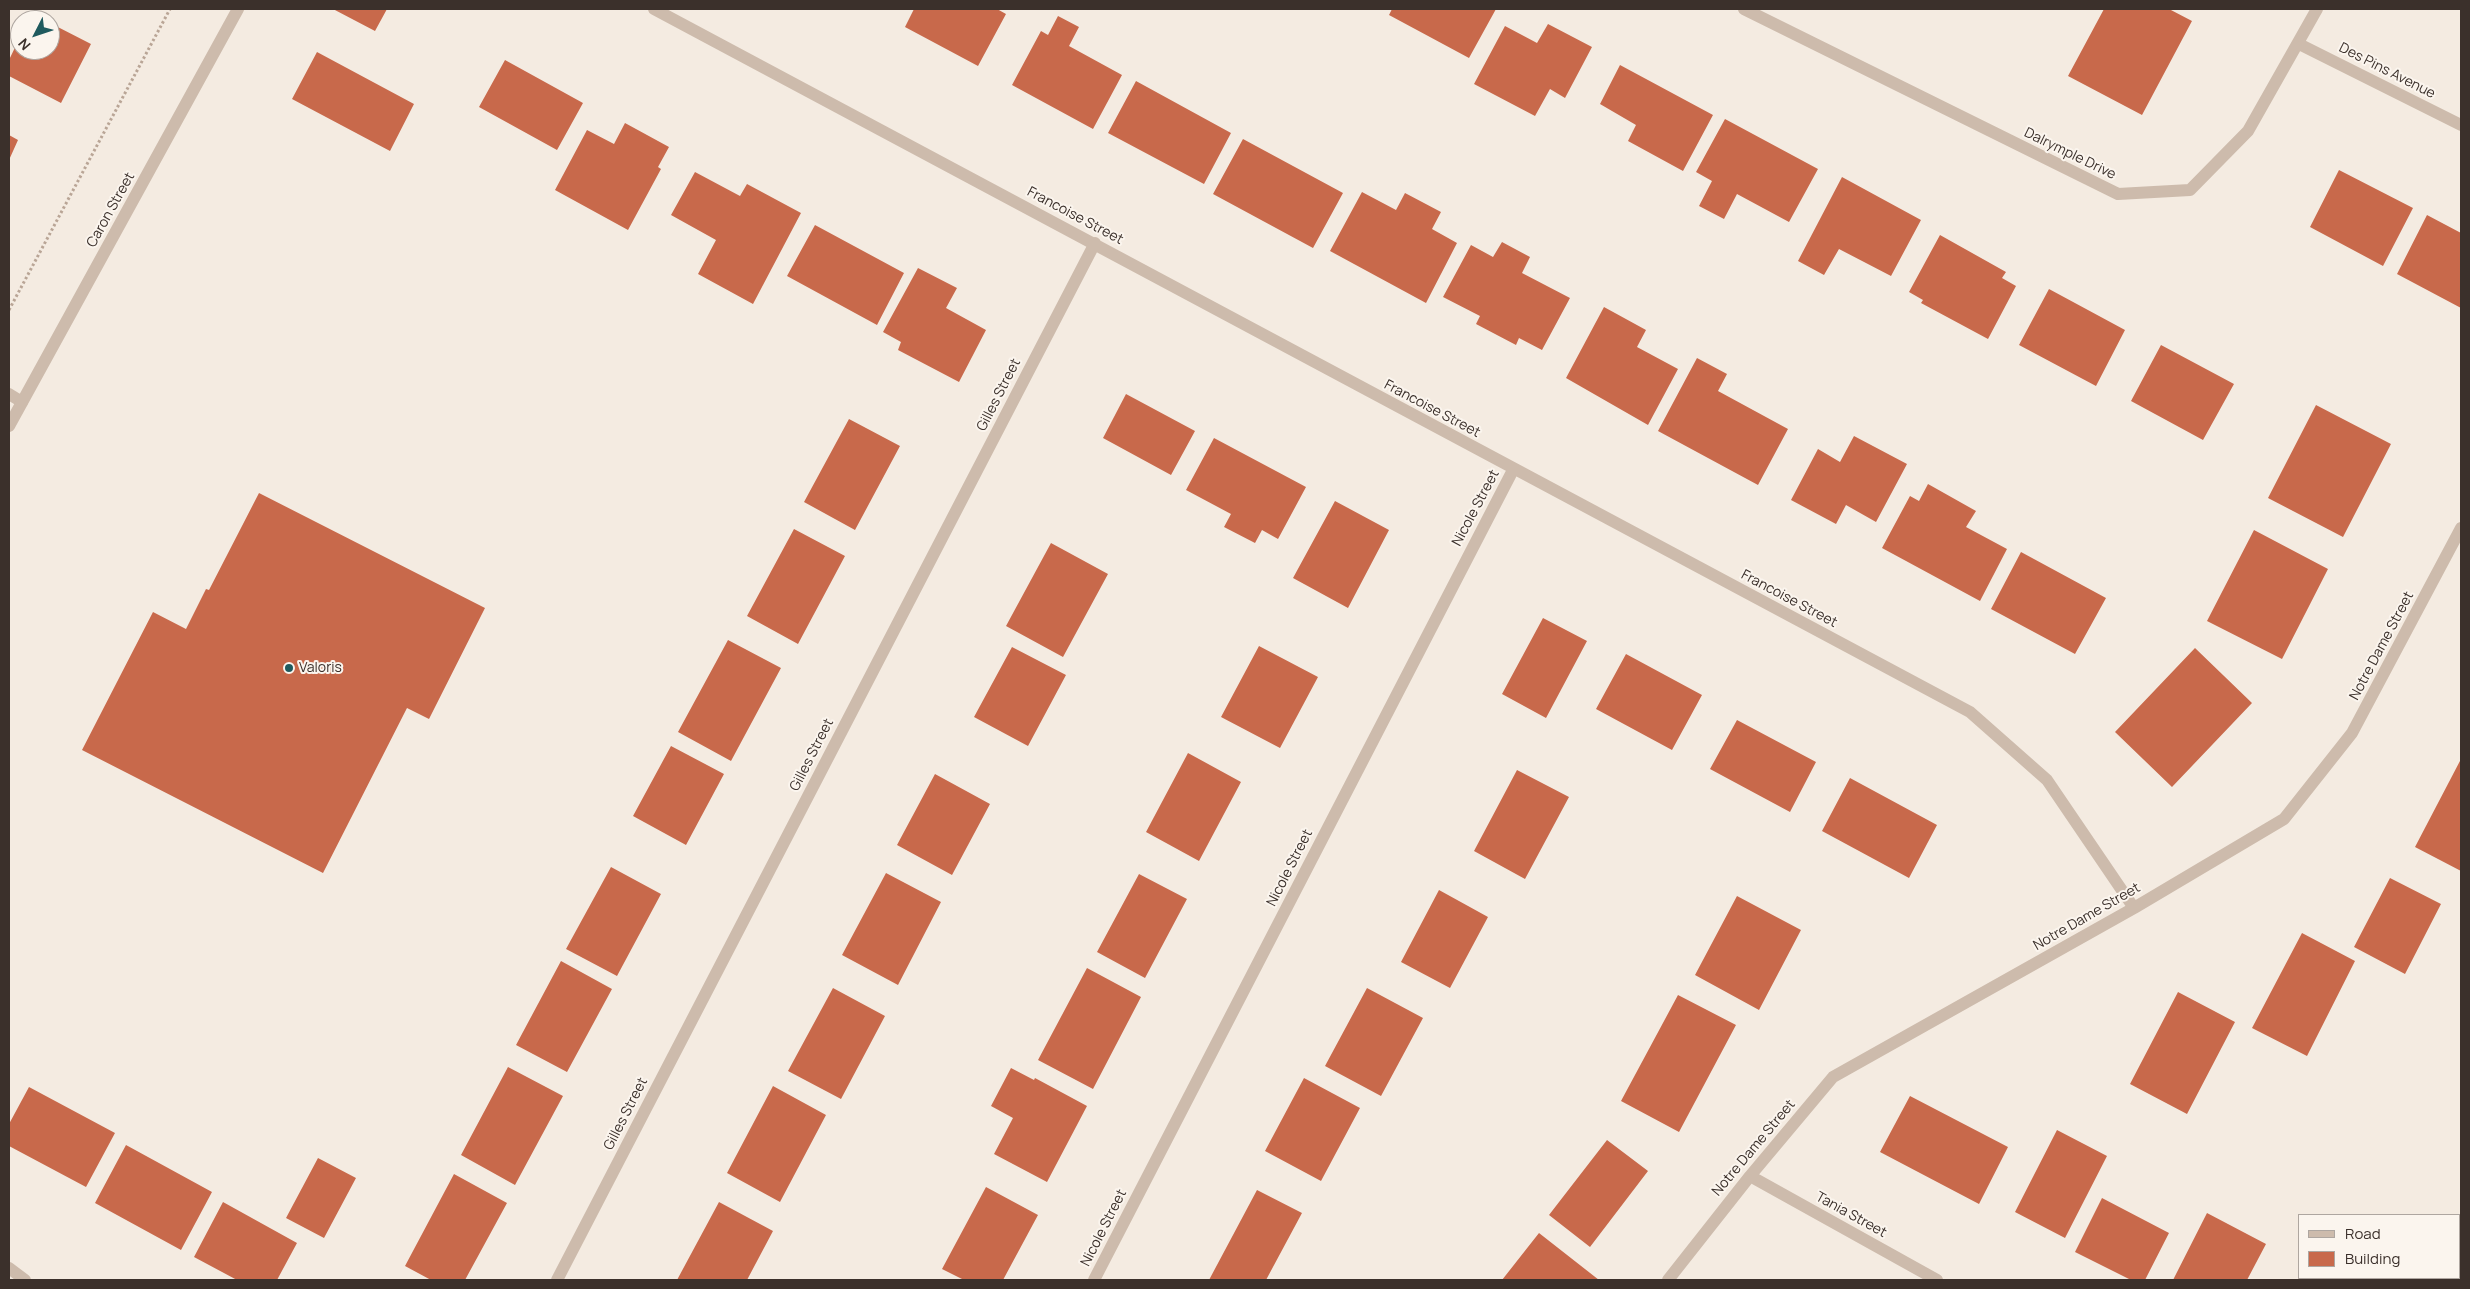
<!DOCTYPE html>
<html>
<head>
<meta charset="utf-8">
<style>
  body { margin:0 }
  #map { position:relative; width:2470px; height:1289px; overflow:hidden; background:#f4ebe1; font-family:Manrope,sans-serif }
  canvas { display:block }
  .frame { position:absolute; inset:0; border:10px solid #3b302b; pointer-events:none }
  .legend { position:absolute; left:2298px; top:1214px; width:162px; height:65px; box-sizing:border-box; background:#fbf5ee; border:1px solid #aea6a0; margin:0; padding:6px 9px; list-style:none; font-size:15px; color:#3b302b }
  .legend li { display:flex; align-items:center; gap:10px; height:25px }
  .legend b { width:25px; border:1px solid #aea6a0 }
  .north { position:absolute; left:10px; top:10px; width:50px; height:50px; box-sizing:border-box; background:#fbf5ee; border:1px solid #aea6a0; border-radius:50%; rotate:229deg; font-size:14px; font-weight:700; line-height:20px; text-align:center; color:#3b302b }
  .north::after { content:''; display:block; margin:auto; width:18px; height:22px; background:#1f5a5e; clip-path:polygon(50% 0,100% 100%,50% 72%,0 100%) }
</style>
</head>
<body>
<div id="map">
<canvas width="2470" height="1289"></canvas>
<div class="frame"></div>
<ul class="legend">
<li><b style="height:6px;background:#cdbbac"></b>Road</li>
<li><b style="height:14px;background:#c8694b"></b>Building</li>
</ul>
<div class="north">N</div>
</div>
<script>
const ctx = document.querySelector('canvas').getContext('2d');
ctx.lineJoin = 'round';
function fill(path, color) {
  ctx.fillStyle = color;
  ctx.fill(path, 'evenodd');
}
function strokePath(path, color, width, dash) {
  ctx.strokeStyle = color;
  ctx.lineWidth = width;
  ctx.lineCap = dash ? 'butt' : 'round';
  ctx.setLineDash(dash || []);
  ctx.stroke(path);
}
function write(font, color, halo, rows, align = 'center') {
  ctx.font = font + ' Manrope,sans-serif';
  ctx.lineWidth = 4;
  ctx.setLineDash([]);
  ctx.textBaseline = 'middle';
  ctx.strokeStyle = halo;
  ctx.fillStyle = color;
  for (const [text, x, y, turn = 0] of rows) {
    ctx.save();
    ctx.translate(x, y);
    ctx.rotate((+turn || 0) * Math.PI / 180);
    ctx.textAlign = isNaN(turn) ? turn : align;
    if (halo) ctx.strokeText(text, 0, 0);
    ctx.fillText(text, 0, 0);
    ctx.restore();
  }
}
fill(new Path2D(`
  M333 9H387L375 31Z
  M914 9H997L1006 14 978 66 905 27Z
  M1392 9H1496L1469 58 1389 15Z
  M2104 9H2169L2192 21 2142 115 2068 76Z
  M32 13 45 20H29Z
  M1058 16 1079 27 1069 46 1122 75 1093 129 1012 85 1041 31 1048 35Z
  M50 23 91 44 61 103 9 76V60L20 37V50H50Z
  M1548 24 1592 47 1565 98 1550 89 1535 116 1474 84 1505 26 1537 43Z
  M317 52 414 104 390 151 292 99Z
  M505 60 583 103 557 150 479 107Z
  M1620 65 1713 115 1683 171 1628 141 1636 125 1600 104Z
  M1136 81 1231 133 1204 184 1108 133Z
  M1725 119 1818 169 1789 222 1737 194 1724 219 1699 206 1712 181 1696 172Z
  M625 123 669 147 658 167 661 169 628 230 555 190 587 130 614 144Z
  M9 135 18 140 9 160Z
  M1243 139 1343 193 1313 248 1213 194Z
  M2339 170 2413 208 2383 266 2310 227Z
  M695 172 740 196 747 184 801 213 753 304 698 274 716 240 671 215Z
  M1842 177 1921 220 1891 276 1839 249 1824 275 1798 261Z
  M1362 192 1396 210 1405 193 1441 212 1432 229 1457 243 1426 303 1330 251Z
  M2427 215 2461 233V308L2397 274Z
  M815 225 904 273 877 325 787 276Z
  M1940 235 2006 272 2002 278 2016 286 1988 339 1921 303 1923 300 1909 292Z
  M1502 242 1530 257 1522 273 1570 298 1542 350 1519 338 1516 345 1476 324 1480 316 1443 297 1471 245 1493 257Z
  M918 268 957 288 946 308 986 330 959 382 898 350 901 342 883 332Z
  M2049 289 2125 330 2096 386 2019 345Z
  M1604 307 1646 330 1637 347 1678 369 1648 425 1566 378Z
  M2161 345 2234 384 2203 440 2131 401Z
  M1697 358 1727 374 1718 391 1788 429 1758 485 1658 431Z
  M1126 394 1195 431 1171 475 1103 438Z
  M2316 405 2391 444 2343 537 2268 498Z
  M849 419 900 446 855 530 804 502Z
  M1854 436 1907 464 1876 522 1846 505 1836 524 1791 500 1818 449 1840 462Z
  M1214 438 1306 487 1278 539 1262 530 1255 543 1224 527 1231 514 1186 490Z
  M1928 484 1976 511 1966 527 2007 549 1980 601 1882 548 1910 496 1919 501Z
  M259 493 485 608 429 719 407 708 323 873 82 750 153 612 186 629 206 589 209 590Z
  M1335 501 1389 530 1348 608 1293 578Z
  M794 529 845 556 798 644 747 616Z
  M2254 530 2328 569 2282 659 2207 621Z
  M1051 543 1108 574 1063 657 1006 626Z
  M2021 552 2106 598 2075 654 1991 609Z
  M1543 618 1587 641 1546 718 1502 694Z
  M728 640 781 668 731 761 678 732Z
  M1259 646 1318 677 1280 748 1221 717Z
  M1012 647 1066 675 1028 746 974 717Z
  M2195 648 2252 703 2172 787 2115 732Z
  M1626 654 1702 695 1672 750 1596 709Z
  M1737 720 1816 762 1790 812 1710 769Z
  M671 746 724 774 686 845 633 816Z
  M1188 753 1241 782 1199 861 1146 832Z
  M2461 759V871L2415 847Z
  M1517 770 1569 797 1525 879 1474 851Z
  M935 774 990 804 952 875 897 845Z
  M1850 778 1937 825 1909 878 1822 831Z
  M611 867 661 894 617 976 566 949Z
  M886 873 941 902 898 985 842 955Z
  M1139 874 1187 899 1145 978 1097 952Z
  M2390 878 2441 904 2405 974 2354 947Z
  M1439 890 1488 917 1450 988 1401 962Z
  M1737 896 1801 930 1759 1010 1695 975Z
  M2302 933 2355 961 2307 1056 2252 1028Z
  M561 961 612 989 567 1072 516 1045Z
  M1087 968 1141 997 1093 1089 1038 1060Z
  M833 988 885 1016 841 1099 788 1071Z
  M1367 988 1423 1018 1381 1096 1325 1066Z
  M2178 992 2235 1022 2187 1114 2130 1084Z
  M1678 995 1736 1025 1679 1132 1621 1101Z
  M508 1067 563 1096 515 1185 461 1155Z
  M1011 1068 1034 1080 1035 1078 1087 1106 1047 1182 994 1154 1013 1118 991 1106Z
  M1304 1078 1360 1108 1321 1181 1265 1151Z
  M773 1086 826 1115 780 1202 727 1173Z
  M29 1087 115 1133 86 1187 9 1146V1124Z
  M1910 1096 2008 1147 1979 1204 1880 1152Z
  M2057 1130 2107 1156 2065 1238 2015 1212Z
  M1607 1140 1648 1171 1590 1247 1549 1215Z
  M126 1145 212 1192 181 1250 95 1203Z
  M318 1158 356 1178 324 1238 286 1218Z
  M454 1174 507 1203 465 1280H431L405 1266Z
  M986 1187 1038 1215 1003 1280H964L942 1269Z
  M1257 1190 1302 1213 1266 1280H1209Z
  M2102 1198 2169 1233 2145 1280H2131L2075 1252Z
  M223 1202 297 1243 277 1280H237L194 1257Z
  M719 1202 773 1231 747 1280H677Z
  M2207 1213 2266 1244 2247 1280H2173Z
  M1539 1233 1599 1280H1502Z
  M2461 1259V1280H2450L2452 1278H2459V1264Z`), '#c8694b');
strokePath(new Path2D(`
  M9 310 170 9`), '#b9a596', 3, [2.5, 2.5]);
strokePath(new Path2D(`
  M654 9 1970 712 2047 780 2134 908
  M1744 9 2118 194 2190 190 2248 131 2317 9
  M2299 44 2461 125
  M9 394 22 402
  M1750 1176 1937 1280
  M9 1268 25 1280
  M557 1280 1095 243
  M1094 1280 1513 470
  M1668 1280 1750 1176 1833 1077 2134 908 2284 819 2352 733 2461 528`), '#cdbbac', 12);
strokePath(new Path2D(`
  M9 426 238 9`), '#cdbbac', 12);
for (const [x, y, r, color] of [
  [289,668,5,"#1f5a5e"]
]) {
  const dot = new Path2D();
  dot.arc(x, y, r, 0, 2 * Math.PI);
  ctx.fillStyle = color;
  ctx.fill(dot);
  strokePath(dot, '#fbf5ee', 2);
}
write('14px', '#3b302b', '#fbf5ee', [
  ["Des Pins Avenue",2387,71,27],
  ["Dalrymple Drive",2070,154,26],
  ["Caron Street",111,210,-61],
  ["Francoise Street",1075,216,28],
  ["Gilles Street",999,395,-63],
  ["Francoise Street",1432,409,28],
  ["Nicole Street",1476,508,-62],
  ["Francoise Street",1789,599,28],
  ["Notre Dame Street",2382,646,-62],
  ["Gilles Street",812,755,-63],
  ["Nicole Street",1290,868,-63],
  ["Notre Dame Street",2087,917,-30],
  ["Gilles Street",626,1114,-63],
  ["Notre Dame Street",1754,1148,-50],
  ["Tania Street",1851,1215,29],
  ["Nicole Street",1104,1228,-63]
]);
write('14px', '#3b302b', '#fbf5ee', [
  ["Valoris",299,668]
], 'left');
</script>
</body>
</html>
